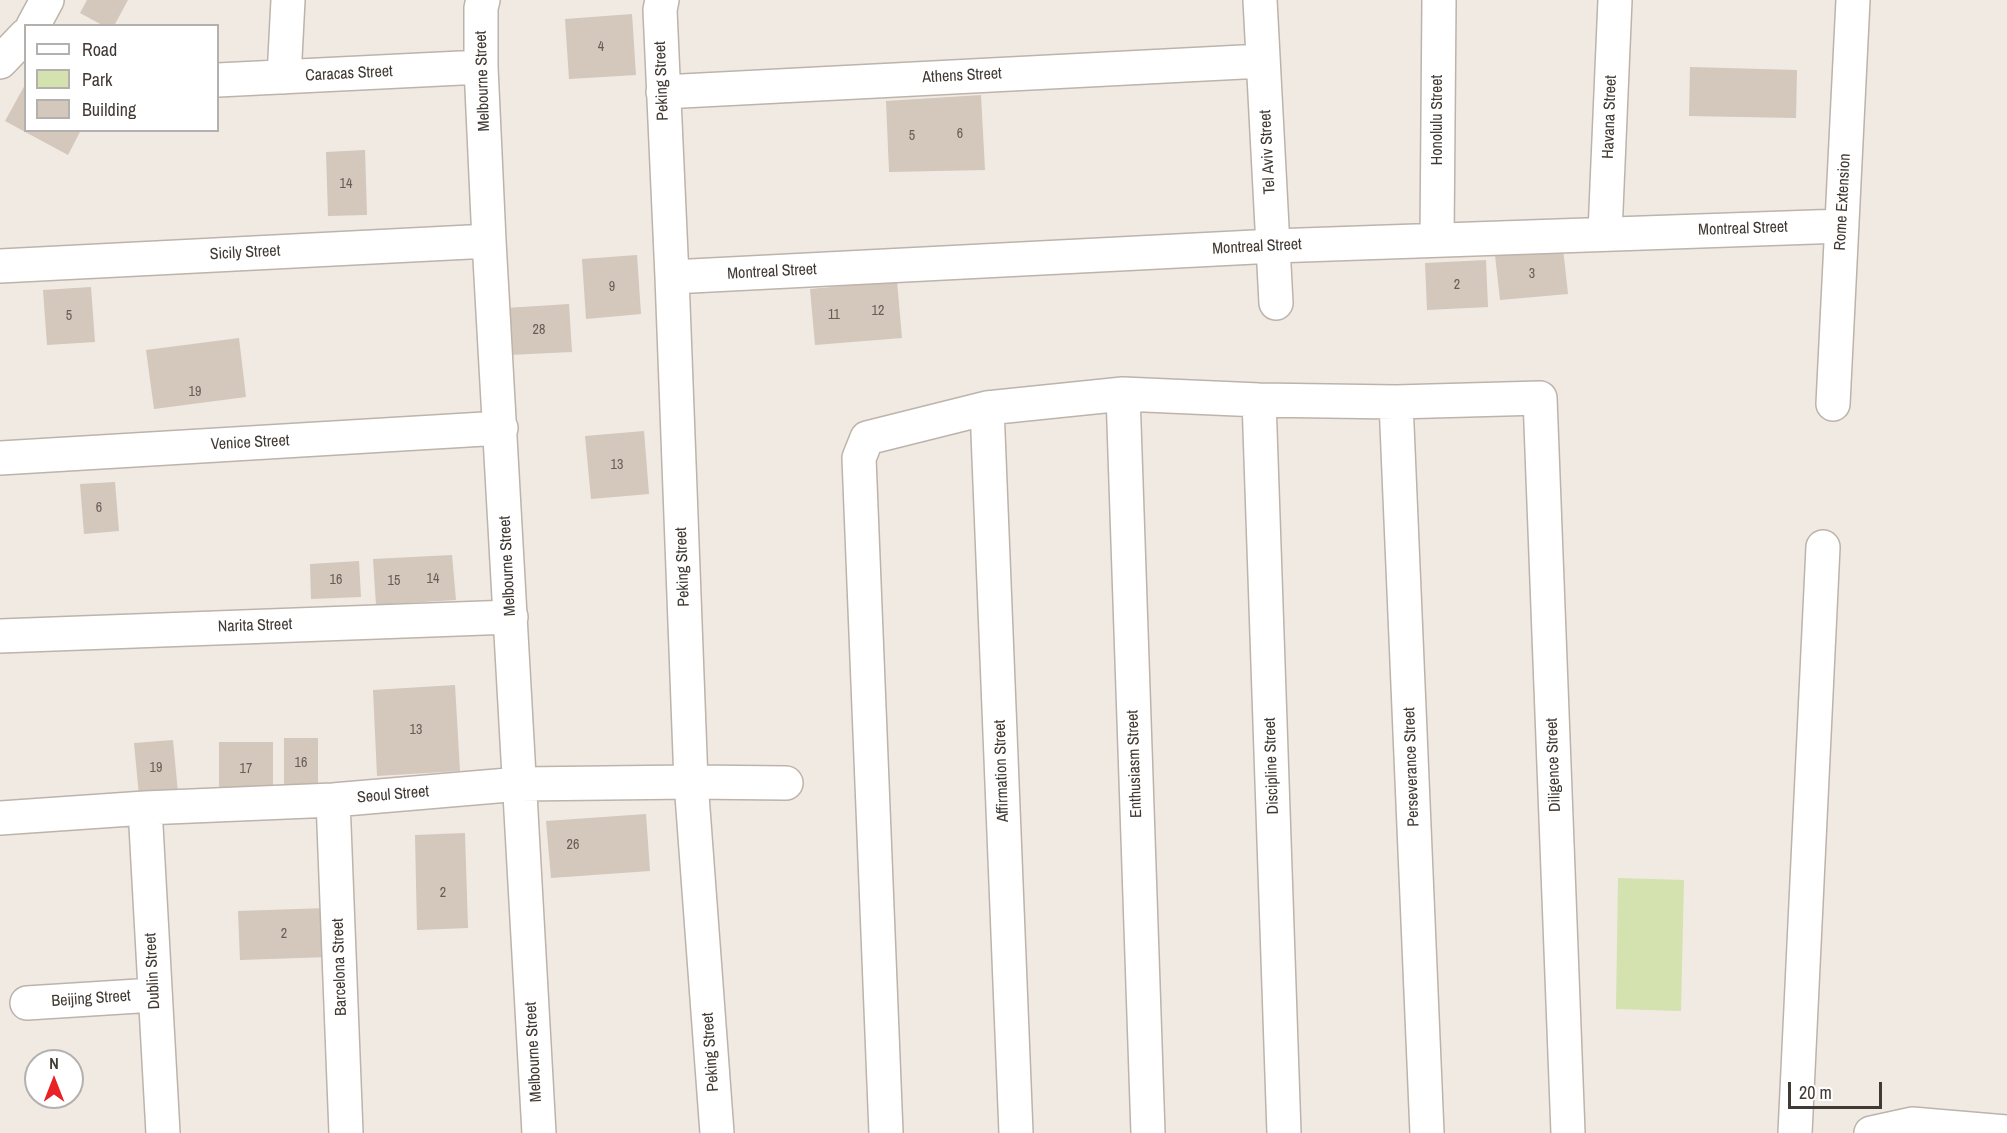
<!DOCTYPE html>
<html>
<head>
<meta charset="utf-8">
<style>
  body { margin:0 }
  #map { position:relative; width:2007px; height:1133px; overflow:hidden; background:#f0eae3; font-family:"Archivo Narrow",sans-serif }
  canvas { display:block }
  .legend { position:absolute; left:24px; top:24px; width:195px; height:108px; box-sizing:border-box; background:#fff; border:2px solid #b3b0ae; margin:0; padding:8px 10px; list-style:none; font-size:18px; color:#413a34 }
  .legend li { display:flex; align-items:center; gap:12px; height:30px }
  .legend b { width:30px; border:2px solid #b3b0ae }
  .north { position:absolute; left:24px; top:1049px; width:60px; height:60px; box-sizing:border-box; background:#fff; border:2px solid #b3b0ae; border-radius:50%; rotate:0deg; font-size:16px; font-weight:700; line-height:24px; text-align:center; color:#413a34 }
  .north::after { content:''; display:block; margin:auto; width:21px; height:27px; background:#e92124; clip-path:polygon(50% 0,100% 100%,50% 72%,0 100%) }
  .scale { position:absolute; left:1788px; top:1082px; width:94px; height:27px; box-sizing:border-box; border:3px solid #413a34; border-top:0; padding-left:8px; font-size:18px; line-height:21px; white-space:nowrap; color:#413a34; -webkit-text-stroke:4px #fff; paint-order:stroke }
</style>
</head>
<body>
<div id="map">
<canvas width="2007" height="1133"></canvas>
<ul class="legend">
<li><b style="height:8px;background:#fff"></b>Road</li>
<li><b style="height:16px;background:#d3e2ae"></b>Park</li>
<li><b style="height:16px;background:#d4c7bc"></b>Building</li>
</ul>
<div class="north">N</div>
<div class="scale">20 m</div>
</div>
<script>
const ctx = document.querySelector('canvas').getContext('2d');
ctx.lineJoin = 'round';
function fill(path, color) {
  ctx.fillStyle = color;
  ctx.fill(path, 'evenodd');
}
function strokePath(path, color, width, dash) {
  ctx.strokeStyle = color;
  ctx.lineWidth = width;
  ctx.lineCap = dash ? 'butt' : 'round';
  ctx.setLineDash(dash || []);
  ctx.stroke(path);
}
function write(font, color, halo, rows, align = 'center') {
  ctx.font = font + ' "Archivo Narrow",sans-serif';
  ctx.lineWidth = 4.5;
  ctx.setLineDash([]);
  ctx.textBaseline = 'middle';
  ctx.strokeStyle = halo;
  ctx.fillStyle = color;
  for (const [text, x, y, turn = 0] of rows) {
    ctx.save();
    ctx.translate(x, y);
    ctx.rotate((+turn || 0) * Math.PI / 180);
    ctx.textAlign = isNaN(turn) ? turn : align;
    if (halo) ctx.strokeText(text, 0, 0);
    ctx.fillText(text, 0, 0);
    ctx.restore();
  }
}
fill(new Path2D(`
  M1618 878 1684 880 1681 1011 1616 1009Z`), '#d3e2ae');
fill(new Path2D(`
  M87 0H128L114 26H104L80 13Z
  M632 14 636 75 569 79 565 19Z
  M1690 67 1797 70 1796 118 1689 116Z
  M26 83V130H81L68 155 5 121Z
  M981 95 985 170 889 172 886 101Z
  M365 150 367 215 328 216 326 152Z
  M1563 248 1568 294 1500 300 1495 255Z
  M637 255 641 314 586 319 582 259Z
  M1486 260 1488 307 1427 310 1425 263Z
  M897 281 902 338 815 345 810 289Z
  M91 287 95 342 47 345 43 290Z
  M569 304 572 352 509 355 506 308Z
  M239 338 246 397 154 409 146 350Z
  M644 431 649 494 591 499 585 436Z
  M115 482 119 531 84 534 80 484Z
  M452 555 456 600 376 605 373 559Z
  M359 561 361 597 311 599 310 564Z
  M455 685 460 771 377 776 373 690Z
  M284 738H318V788H284Z
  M173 740 178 793 139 796 134 743Z
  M219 742H273V795H219Z
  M646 814 650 871 551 878 546 821Z
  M465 833 468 928 417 930 415 835Z
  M327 908 329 957 240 960 238 911Z`), '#d4c7bc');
const minor = new Path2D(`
  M483 0 481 8V67L489 241 539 1133
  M662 0 660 10 672 277 691 782 717 1133
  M1260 0 1276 303
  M33 26 47 0
  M0 62 26 35
  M284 77 288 0
  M218 80 481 67
  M663 92 1262 61
  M1605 233 1615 0
  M1437 240 1439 0
  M0 266 489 241
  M672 277 1274 246 1842 226
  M1123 394 1148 1133
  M1259 400 1284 1133
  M1396 402 1427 1133
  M1833 404 1853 0
  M987 408 1016 1133
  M0 458 501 428
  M0 636 511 617
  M333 800 346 1133
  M145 808 163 1133
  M0 818 145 808 333 800 520 784 691 782 786 783
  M27 1003 154 995
  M886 1133 859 458 867 438 987 408 1123 394 1259 400 1396 402 1540 398 1568 1133
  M1795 1133 1823 547
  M1871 1133 1912 1124 2007 1132`);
strokePath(minor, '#bdb3aa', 36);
strokePath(minor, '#fff', 33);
write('14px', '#665d56', null, [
  ["4",601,47],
  ["6",960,134],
  ["5",912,136],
  ["14",346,184],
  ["3",1532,274],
  ["2",1457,285],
  ["9",612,287],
  ["12",878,311],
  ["11",834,315],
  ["5",69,316],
  ["28",539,330],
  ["19",195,392],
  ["13",617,465],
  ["6",99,508],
  ["14",433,579],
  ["16",336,580],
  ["15",394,581],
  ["13",416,730],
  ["16",301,763],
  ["19",156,768],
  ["17",246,769],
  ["26",573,845],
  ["2",443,893],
  ["2",284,934]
]);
write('16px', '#413a34', '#fff', [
  ["Caracas Street",349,74,-3],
  ["Athens Street",962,76,-3],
  ["Melbourne Street",483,81,-92],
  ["Peking Street",662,81,-92],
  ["Havana Street",1610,117,-88],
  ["Honolulu Street",1438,120,-90],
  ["Tel Aviv Street",1268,152,-93],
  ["Rome Extension",1843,202,-87],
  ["Montreal Street",1743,229,-2],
  ["Montreal Street",1257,247,-3],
  ["Sicily Street",245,253,-3],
  ["Montreal Street",772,272,-3],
  ["Venice Street",250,443,-3],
  ["Melbourne Street",508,566,-93],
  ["Peking Street",683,567,-92],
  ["Narita Street",255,626,-2],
  ["Enthusiasm Street",1135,764,-92],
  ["Diligence Street",1554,765,-92],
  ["Discipline Street",1272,766,-92],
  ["Perseverance Street",1412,767,-92],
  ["Affirmation Street",1002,771,-92],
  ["Seoul Street",393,795,-5],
  ["Barcelona Street",340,967,-92],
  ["Dublin Street",153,971,-93],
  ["Beijing Street",91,999,-4],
  ["Melbourne Street",534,1052,-93],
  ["Peking Street",711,1052,-94]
]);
</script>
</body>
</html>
